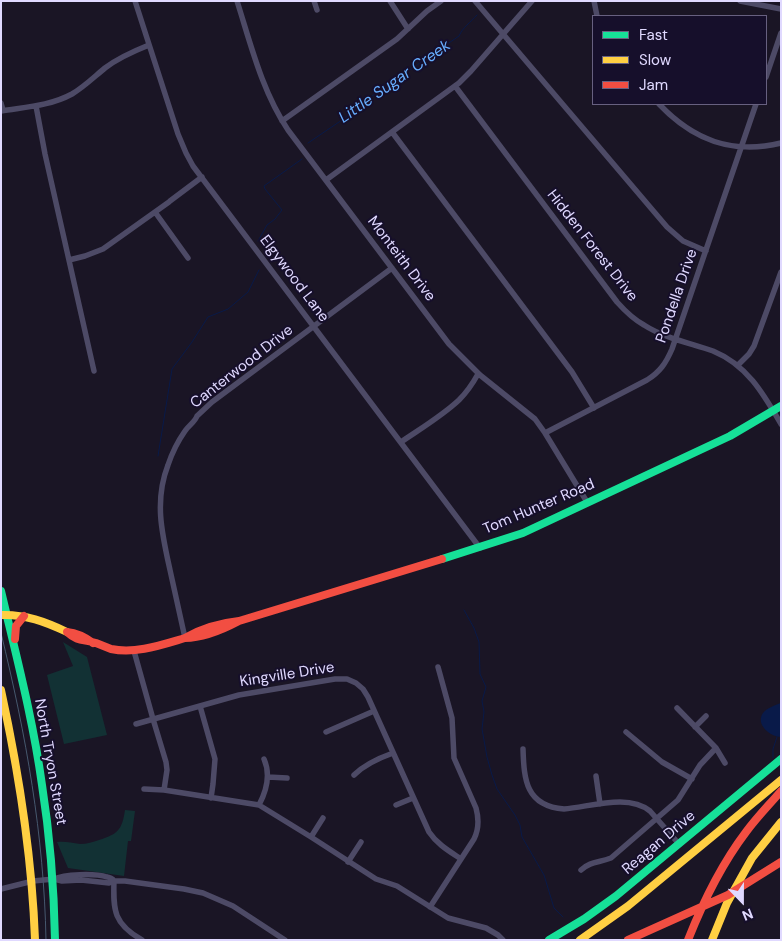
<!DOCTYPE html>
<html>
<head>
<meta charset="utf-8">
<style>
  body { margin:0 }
  #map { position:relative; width:782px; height:941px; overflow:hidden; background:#1a1525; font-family:"DM Sans",sans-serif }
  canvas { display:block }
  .frame { position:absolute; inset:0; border:2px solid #e0d9ff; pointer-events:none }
  .legend { position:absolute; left:592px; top:15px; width:175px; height:90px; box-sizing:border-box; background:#160f2b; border:1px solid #676080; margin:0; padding:6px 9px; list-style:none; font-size:15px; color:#e0d9ff }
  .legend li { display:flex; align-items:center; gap:10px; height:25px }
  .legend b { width:25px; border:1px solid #676080 }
  .north { position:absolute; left:717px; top:876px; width:50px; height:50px; -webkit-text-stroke:4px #160f2b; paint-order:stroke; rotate:158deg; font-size:14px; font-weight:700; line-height:20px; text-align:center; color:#e0d9ff }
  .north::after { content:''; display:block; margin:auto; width:18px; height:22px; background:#e0d9ff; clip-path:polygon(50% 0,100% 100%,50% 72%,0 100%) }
</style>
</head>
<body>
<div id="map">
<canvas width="782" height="941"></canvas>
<div class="frame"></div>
<ul class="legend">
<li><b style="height:6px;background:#16e098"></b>Fast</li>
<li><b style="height:6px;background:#ffcf43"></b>Slow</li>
<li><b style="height:6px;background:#f24e42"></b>Jam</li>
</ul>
<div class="north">N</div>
</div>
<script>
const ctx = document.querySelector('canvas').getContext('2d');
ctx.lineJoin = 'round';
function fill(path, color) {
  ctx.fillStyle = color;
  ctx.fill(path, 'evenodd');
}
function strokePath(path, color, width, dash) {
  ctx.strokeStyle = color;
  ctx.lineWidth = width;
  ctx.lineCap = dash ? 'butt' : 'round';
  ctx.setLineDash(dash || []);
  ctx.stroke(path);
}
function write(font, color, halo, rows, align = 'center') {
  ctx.font = font + ' "DM Sans",sans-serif';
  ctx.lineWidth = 4;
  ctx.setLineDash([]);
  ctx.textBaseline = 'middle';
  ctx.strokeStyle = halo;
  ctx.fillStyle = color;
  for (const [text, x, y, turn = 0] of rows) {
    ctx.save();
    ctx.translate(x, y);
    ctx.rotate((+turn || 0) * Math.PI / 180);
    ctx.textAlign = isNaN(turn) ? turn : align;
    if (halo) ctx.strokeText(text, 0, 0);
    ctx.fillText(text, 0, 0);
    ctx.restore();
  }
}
fill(new Path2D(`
  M63 642 87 657 107 735 64 744 47 675 73 666Z
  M125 810 135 811 131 841H128L124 876 68 868 57 842C65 841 72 843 80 844 87 844 93 842 99 840 118 834 122 830 125 810Z`), '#123134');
fill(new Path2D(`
  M781 703V737C770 737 755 724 763 713 767 708 775 705 781 703Z`), '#091a49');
strokePath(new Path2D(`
  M484 2 485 1
  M308 143 342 120 372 96 459 36C463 27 470 23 477 15
  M258 241 267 225 275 219 282 210 265 189 264 186 302 159
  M158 456 172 369 192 342 208 317 228 309 248 292 259 270
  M464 610 474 628 479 642 480 674 486 687 482 701 484 712 482 729 487 757 492 775 497 789 515 815 520 825 522 837 544 875 554 908 563 917
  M773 758V749L777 737`), '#091a49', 1);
strokePath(new Path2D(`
  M135 1 178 134 186 153 193 166 480 548
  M237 1C251 45 262 91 288 130L449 344 480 375 535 419 545 433 587 502
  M314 1 317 10
  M390 1 408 29
  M475 1 667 227 683 241 706 251
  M594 1 597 16
  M740 1 781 9
  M766 77 781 33
  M455 86 617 302C625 311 633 319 644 325 664 338 690 343 713 351 747 365 763 393 781 424
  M1 103 3 110
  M659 104C693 140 732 155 781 143
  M36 106 45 154 94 371
  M1 111C25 107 50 106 72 94 84 87 94 77 105 68 118 58 134 51 149 45
  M282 121 397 39 427 11 441 1
  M392 132 572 372 594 408
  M326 180 459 83 471 71 532 1
  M170 201 202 177
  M155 212 188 258
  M69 260 85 256 103 249 169 202
  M738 365 749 354 754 346 781 272
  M545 433 647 380C660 372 666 363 672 349L756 104
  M401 442C420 429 442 416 459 400 467 392 473 383 478 374
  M185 638C180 615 175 593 170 570 162 534 154 501 168 465 172 453 178 441 185 431 189 425 195 422 197 416L212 402 392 268
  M134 651 153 719 166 762 167 770 164 790
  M200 706 215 759 213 784 211 798
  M677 708 716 748 725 763
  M136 724 239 695 335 679H347L356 683 363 689 368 697 429 832C437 844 449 851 461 859
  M695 727 706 716
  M326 732 374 711
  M626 732 662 762 692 779
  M523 749C524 780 526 806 564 809 590 807 628 793 650 811L679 844
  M354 775C365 764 379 758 393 753
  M596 776 600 804
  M268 777 287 778
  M144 789 164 790 259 805 311 837 376 879 397 886 448 918 486 928 498 935 503 940
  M259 805C267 790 271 775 264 759
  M396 805 413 798
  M311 837 323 818
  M348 862 361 842
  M581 870C591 861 598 863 611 858L678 800 700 765 716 748
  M54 879C64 874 95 873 107 877 109 877 113 879 114 881
  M114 881C113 911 114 924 142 940
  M1 889 33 881 54 879 62 881 81 880 109 883 114 881H125L184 889 203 893 233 906 285 940
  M430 907 474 839C479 829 479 819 476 808L454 758 452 718 438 667`), '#4d4a66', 5.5);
strokePath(new Path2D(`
  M442 559 523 533 730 436 781 406
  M1 591C16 655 33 719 42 785 50 836 54 888 55 940
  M549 940 584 919 616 896 781 759`), '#16e098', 8);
strokePath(new Path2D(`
  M1 615C25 614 46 622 67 632
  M1 690C19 773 32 855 35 940
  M580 940 628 906 781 780
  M712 940 727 903 752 858 781 822`), '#ffcf43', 8);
strokePath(new Path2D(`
  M239 621C220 623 202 628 185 638 204 638 222 630 239 621L442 559
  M15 639 16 626 24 616
  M93 643C85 637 77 633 67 632 78 642 83 639 96 643 101 645 106 647 111 649 136 654 161 645 185 638
  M628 940 728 895 781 862
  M688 940C703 902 721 865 746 832 757 817 769 805 781 791`), '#f24e42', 8);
strokePath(new Path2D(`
  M1 633C26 735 44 835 46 940`), '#47596f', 1);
write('15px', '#e0d9ff', '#160f2b', [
  ["Hidden Forest Drive",592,246,52],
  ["Monteith Drive",401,259,53],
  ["Elgywood Lane",294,279,53],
  ["Pondella Drive",677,296,-71],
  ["Canterwood Drive",242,367,-38],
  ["Tom Hunter Road",539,507,-23],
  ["Kingville Drive",287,675,-9],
  ["North Tryon Street",50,762,80],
  ["Reagan Drive",659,843,-40]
]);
write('italic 16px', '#67aeff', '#160f2b', [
  ["Little Sugar Creek",395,82,-35]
]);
</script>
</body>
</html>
